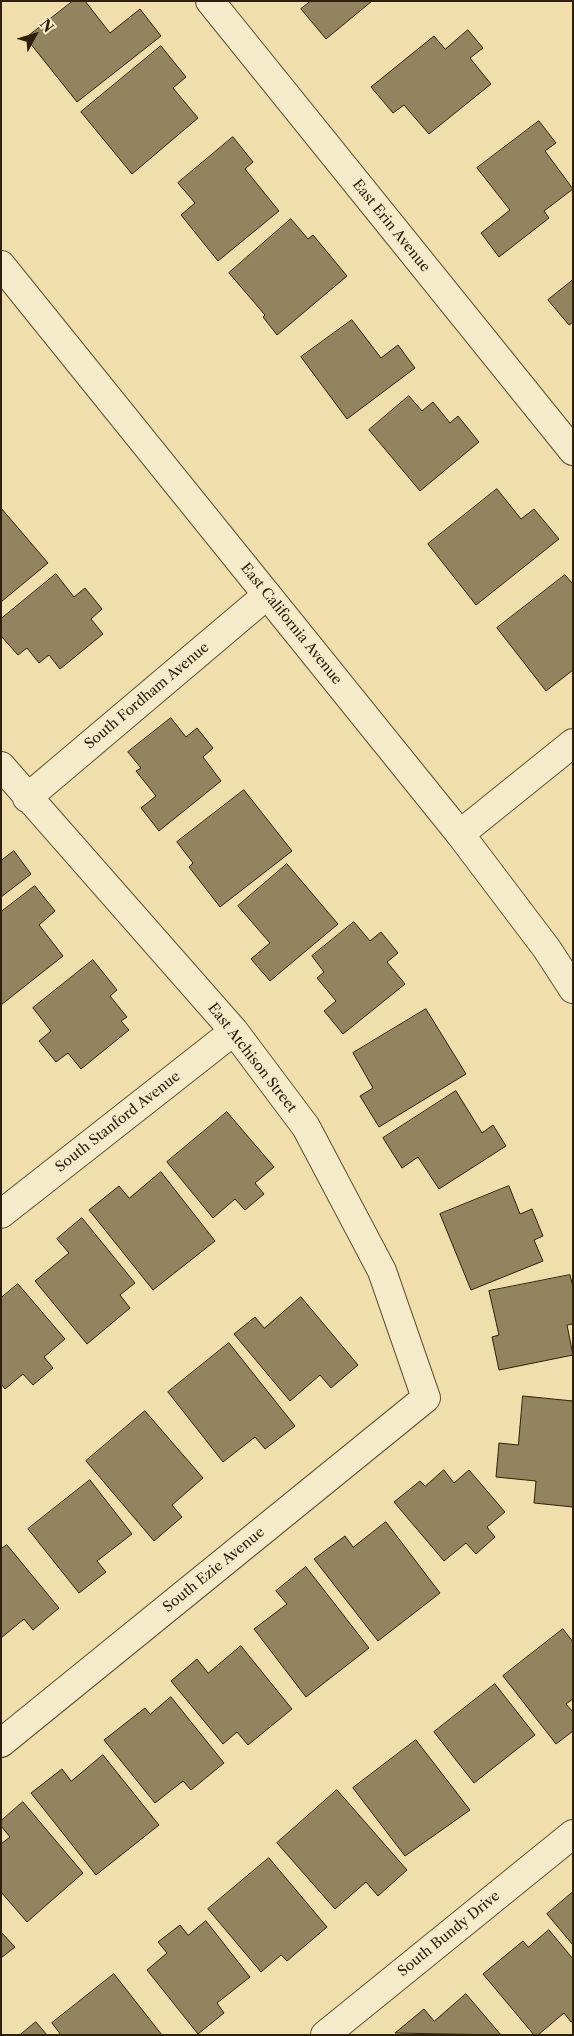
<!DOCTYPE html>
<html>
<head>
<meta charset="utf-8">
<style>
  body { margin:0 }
  #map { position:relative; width:574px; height:2036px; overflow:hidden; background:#f0deac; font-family:"Libre Caslon Text",serif }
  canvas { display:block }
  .frame { position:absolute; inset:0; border:2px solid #2e200c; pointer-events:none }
  .north { position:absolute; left:10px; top:10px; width:50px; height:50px; -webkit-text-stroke:4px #f5eac9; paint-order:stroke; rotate:51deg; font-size:14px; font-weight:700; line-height:20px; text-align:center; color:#2e200c }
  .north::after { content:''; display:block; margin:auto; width:18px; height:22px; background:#2e200c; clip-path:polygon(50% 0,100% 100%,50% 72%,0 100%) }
</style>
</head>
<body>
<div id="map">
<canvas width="574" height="2036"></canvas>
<div class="frame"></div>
<div class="north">N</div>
</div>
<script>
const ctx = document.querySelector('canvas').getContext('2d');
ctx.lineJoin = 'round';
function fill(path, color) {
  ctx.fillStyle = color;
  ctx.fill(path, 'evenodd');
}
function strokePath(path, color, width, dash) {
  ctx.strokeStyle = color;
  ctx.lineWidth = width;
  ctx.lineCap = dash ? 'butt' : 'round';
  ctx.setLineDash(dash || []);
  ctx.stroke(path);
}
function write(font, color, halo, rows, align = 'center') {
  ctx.font = font + ' "Libre Caslon Text",serif';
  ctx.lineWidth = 4;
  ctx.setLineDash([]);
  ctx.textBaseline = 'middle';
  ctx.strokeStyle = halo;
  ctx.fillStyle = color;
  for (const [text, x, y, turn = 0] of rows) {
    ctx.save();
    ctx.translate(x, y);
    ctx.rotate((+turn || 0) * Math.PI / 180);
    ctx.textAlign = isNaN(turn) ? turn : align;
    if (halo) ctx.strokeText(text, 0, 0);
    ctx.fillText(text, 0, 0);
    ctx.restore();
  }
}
const building = new Path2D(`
  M73 1H85L110 33 140 9 161 36 77 102 26 38Z
  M311 1H372L326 39 301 9Z
  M468 30 483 48 470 58 491 84 429 134 404 105 393 113 371 87 434 36 445 49Z
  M161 46 186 77 173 88 198 118 132 174 81 112Z
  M539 121 556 143 545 151 573 189 544 211 549 218 499 257 481 233 510 210 477 168Z
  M233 137 253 162 245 169 279 211 218 261 181 215 195 203 178 183Z
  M291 219 308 239 313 235 347 276 277 335 263 317 265 315 229 273Z
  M573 280V322L569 325 548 300Z
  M352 320 381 358 398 345 415 368 347 419 301 357Z
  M409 396 422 411 433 402 450 423 458 416 479 442 420 491 369 430Z
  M497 489 521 519 534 509 559 539 476 605 428 544Z
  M1 508 48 563 1 602Z
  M56 574 74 597 85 588 102 609 91 619 103 634 60 669 49 655 39 663 27 648 18 655 1 636V619Z
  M565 575 573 584V670L546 691 497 628Z
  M171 718 186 737 197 728 213 748 203 757 221 781 159 831 141 808 156 796 136 771 141 768 128 752Z
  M244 790 292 851 220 907 189 867 193 863 177 842Z
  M14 851 31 874 1 897V861Z
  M287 864 338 924 270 981 251 959 270 943 238 906Z
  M35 886 55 911 39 925 63 956 1 1005V912Z
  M354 922 370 941 381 932 398 953 387 962 405 984 343 1034 324 1011 336 1001 317 978 324 972 312 956Z
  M93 960 117 990 110 996 127 1017 121 1021 129 1030 81 1069 68 1053 56 1062 39 1041 51 1031 33 1008Z
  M426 1009 466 1074 379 1127 360 1096 373 1088 353 1053Z
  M456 1091 482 1133 493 1125 506 1146 439 1189 418 1157 402 1168 383 1138Z
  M227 1112 274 1167 255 1183 264 1194 245 1210 235 1199 213 1218 167 1162Z
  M161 1172 215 1241 153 1290 89 1210 119 1186 129 1198Z
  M509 1186 520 1214 532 1209 543 1236 534 1240 543 1261 471 1290 440 1214Z
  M82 1218 135 1283 120 1295 130 1308 87 1344 35 1281 69 1253 57 1239Z
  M570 1275 573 1287V1324L567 1325 573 1355 499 1370 492 1337 499 1335 489 1291Z
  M18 1284 65 1339 44 1357 53 1368 33 1385 23 1374 5 1389 1 1384V1298Z
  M301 1297 358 1365 331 1388 320 1375 290 1401 234 1334 255 1317 264 1328Z
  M229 1343 295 1426 265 1449 255 1437 223 1462 168 1392Z
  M523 1396 573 1401V1507L534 1503 536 1481 496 1477 499 1443 518 1445Z
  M145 1411 203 1478 172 1505 182 1517 154 1541 86 1461Z
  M444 1470 454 1483 469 1470 505 1512 487 1527 495 1537 476 1554 466 1543 444 1561 394 1502 420 1481 425 1486Z
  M90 1480 132 1534 97 1561 106 1572 79 1593 28 1529Z
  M386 1522 440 1593 378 1641 314 1559 345 1536 353 1547Z
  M7 1545 59 1608 33 1630 24 1619 1 1638V1549Z
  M306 1567 369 1648 306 1697 254 1629 287 1604 276 1591Z
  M563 1629 573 1642V1699L566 1704 573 1712V1731L556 1744 503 1676Z
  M241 1646 292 1709 248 1745 237 1732 223 1744 171 1681 197 1659 208 1673Z
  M495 1684 535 1735 474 1783 434 1732Z
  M171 1697 224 1763 191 1790 183 1781 155 1803 104 1740 145 1708 150 1714Z
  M416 1740 470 1810 405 1856 353 1788Z
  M103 1755 159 1825 96 1875 31 1793 62 1769 71 1781Z
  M337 1790 407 1870 378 1896 366 1882 335 1909 277 1843Z
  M23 1802 83 1873 27 1922 1 1892V1844L10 1837 1 1826V1821Z
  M269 1858 327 1927 287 1961 281 1955 261 1972 208 1909Z
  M573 1892V1945L547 1914Z
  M206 1921 250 1977 217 2003 224 2013 198 2034 147 1970 167 1953 158 1942 180 1925 188 1935Z
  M549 1930 573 1959V2021L571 2022 564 2013 538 2035H534L483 1974 523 1941 528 1947Z
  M1 1932 15 1947 1 1958Z
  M114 1974 162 2035H61L52 2023Z
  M466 1994 501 2035 395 2033 424 2009 434 2021Z
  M36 2022 47 2035H20Z`);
fill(building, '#93835f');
strokePath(building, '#2e200c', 1);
const minor = new Path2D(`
  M210 1 573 451
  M1 766 234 1031 306 1127 382 1271 426 1398 1 1743
  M27 798 267 595
  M460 834 573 743
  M1 1214 234 1031
  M325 2035 573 1834`);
const tertiary = new Path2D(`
  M1 265 460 834 547 949 573 989`);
strokePath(minor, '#5e5034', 30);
strokePath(tertiary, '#5e5034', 30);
strokePath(minor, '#f5eac9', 28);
strokePath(tertiary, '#f5eac9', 28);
write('14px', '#2e200c', '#f5eac9', [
  ["East Erin Avenue",391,226,51],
  ["East California Avenue",291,624,51],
  ["South Fordham Avenue",147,696,-40],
  ["East Atchison Street",252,1058,52],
  ["South Stanford Avenue",118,1122,-38],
  ["South Ezie Avenue",214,1570,-39],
  ["South Bundy Drive",449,1934,-39]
]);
</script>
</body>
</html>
